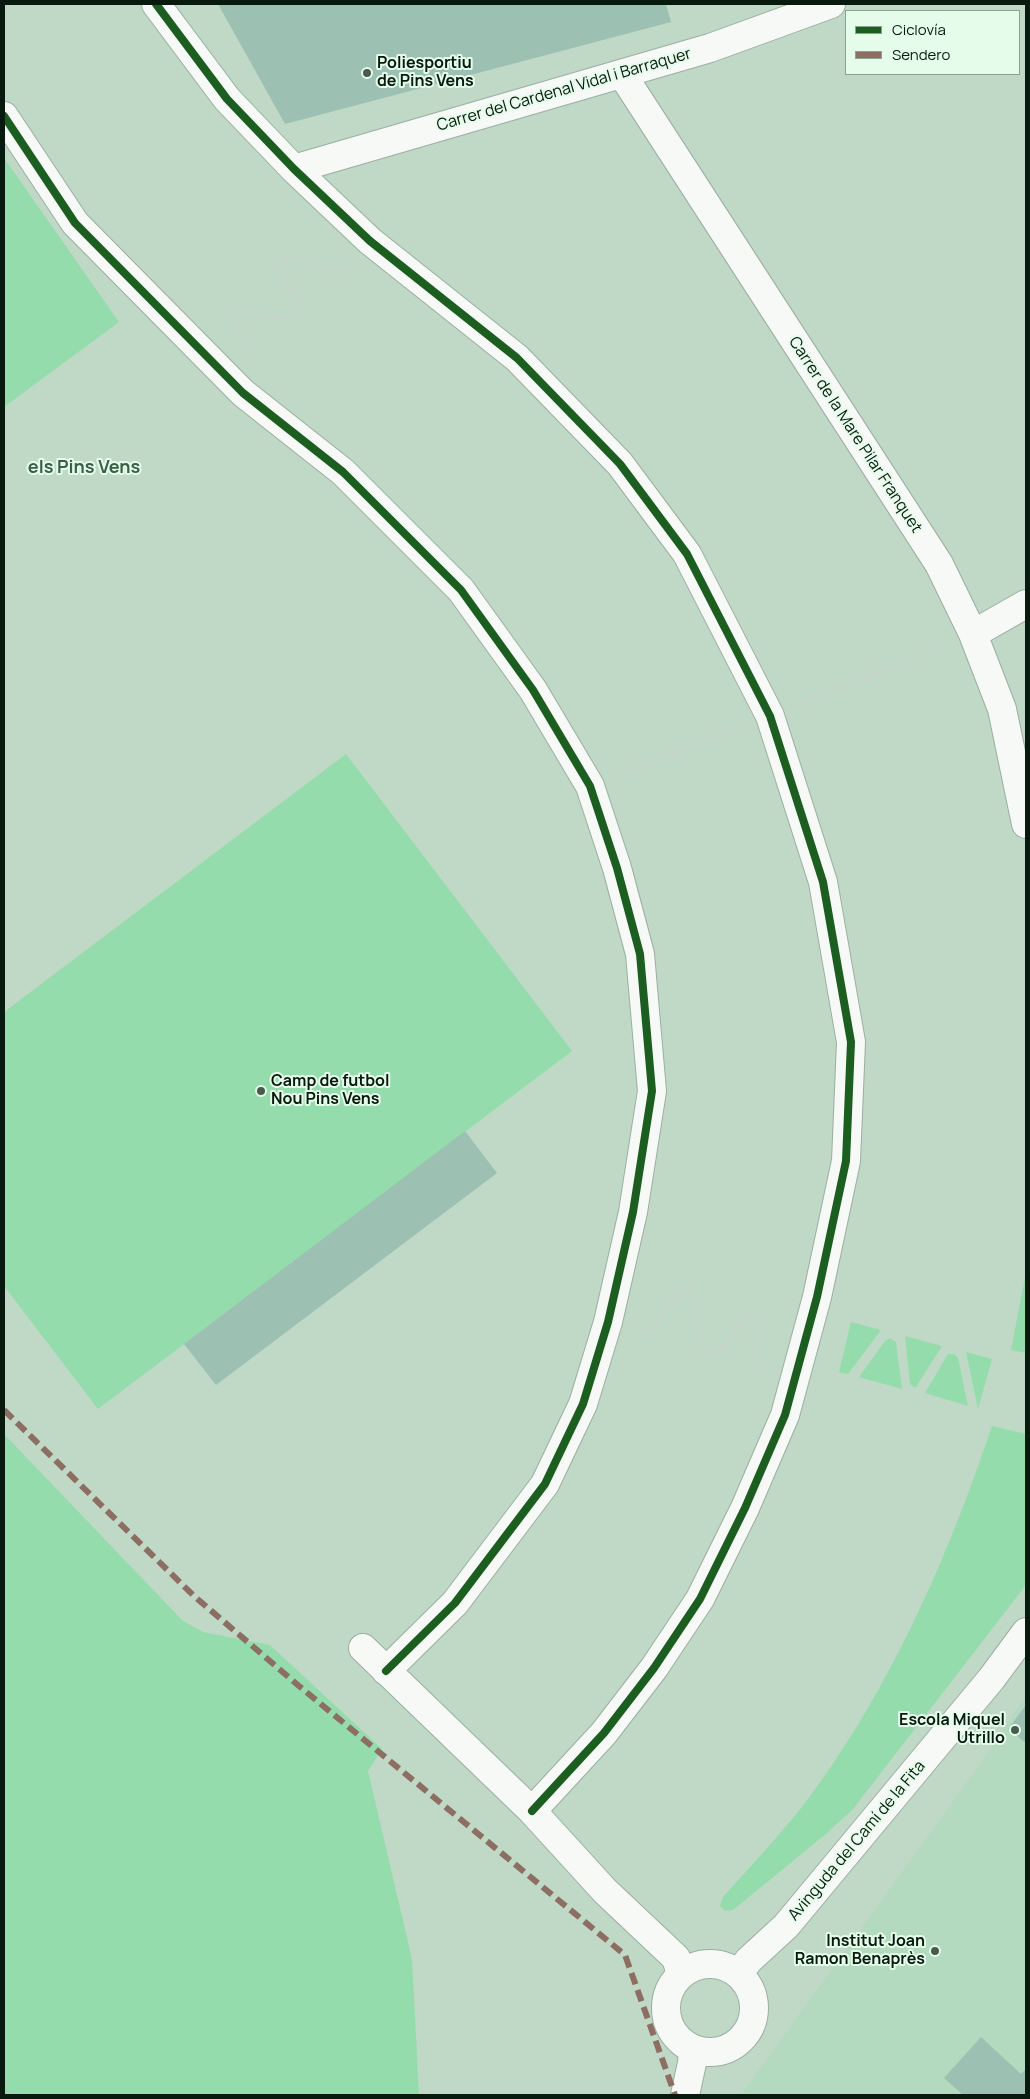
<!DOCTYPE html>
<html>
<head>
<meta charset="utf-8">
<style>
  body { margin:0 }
  #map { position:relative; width:1030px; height:2099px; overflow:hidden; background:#c0d8c6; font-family:Manrope,sans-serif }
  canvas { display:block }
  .frame { position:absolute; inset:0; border:5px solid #08190e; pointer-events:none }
  .legend { position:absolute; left:845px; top:10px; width:175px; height:65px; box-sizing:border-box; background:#e6fceb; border:1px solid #8da193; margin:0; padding:6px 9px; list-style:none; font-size:15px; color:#08190e }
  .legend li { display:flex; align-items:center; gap:10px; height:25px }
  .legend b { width:25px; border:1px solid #8da193 }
</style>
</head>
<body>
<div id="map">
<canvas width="1030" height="2099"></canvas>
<div class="frame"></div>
<ul class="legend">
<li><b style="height:6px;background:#1b5e20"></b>Ciclovía</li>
<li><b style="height:6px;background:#8d6e63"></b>Sendero</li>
</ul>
</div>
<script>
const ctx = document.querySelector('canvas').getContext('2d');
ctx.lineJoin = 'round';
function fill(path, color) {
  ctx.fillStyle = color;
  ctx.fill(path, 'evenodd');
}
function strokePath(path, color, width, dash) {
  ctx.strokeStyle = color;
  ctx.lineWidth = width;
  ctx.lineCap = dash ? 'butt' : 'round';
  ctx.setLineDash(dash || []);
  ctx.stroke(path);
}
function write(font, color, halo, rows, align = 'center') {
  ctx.font = font + ' Manrope,sans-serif';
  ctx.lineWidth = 4;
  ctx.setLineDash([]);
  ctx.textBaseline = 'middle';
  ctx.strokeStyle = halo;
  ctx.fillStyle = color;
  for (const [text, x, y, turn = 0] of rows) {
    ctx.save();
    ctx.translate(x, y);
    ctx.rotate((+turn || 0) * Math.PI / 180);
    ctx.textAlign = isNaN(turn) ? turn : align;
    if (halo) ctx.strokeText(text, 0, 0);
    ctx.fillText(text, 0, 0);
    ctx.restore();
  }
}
fill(new Path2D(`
  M1026 1696V2095H741L980 1764Z`), '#b3dabe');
fill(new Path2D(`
  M4 158 119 322 4 407Z
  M346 754 572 1051 98 1409 4 1286V1012Z
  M1026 1272V1353L1011 1350Z
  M851 1322 881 1330 848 1374 839 1372Z
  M905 1336 942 1346 916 1387H914L910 1384Z
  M890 1338 896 1342 902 1389 859 1377 885 1341Z
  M966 1352 992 1359 978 1409Z
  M948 1354H954L958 1358 968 1406 925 1393Z
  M992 1426 1026 1434V1585L853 1809 827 1833 733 1910 725 1911 720 1906 722 1898C749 1868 777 1838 802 1807 888 1694 947 1560 992 1426Z
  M4 1434 183 1621 203 1632 270 1645 382 1749 368 1771 412 1959 419 2095H4Z`), '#95dcac');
fill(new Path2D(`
  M218 4H666L671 22 285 124Z
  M465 1131 497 1173 216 1385 184 1344Z
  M1026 1705V1743L1008 1729Z
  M981 2037 1021 2074 1026 2069V2095H963L944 2078Z`), '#9cc0b1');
const minor = new Path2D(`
  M156 4 227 99 294 169 370 241 517 358 620 464 687 554 770 716 823 882 851 1042 846 1161 817 1297 785 1415 745 1508 700 1599 654 1668 604 1733 532 1811
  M622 74 939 564 973 634 1002 709 1026 824
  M4 116 75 223 243 393 343 472 461 590 533 690 590 786 617 868 640 954 652 1091 633 1212 608 1322 583 1404 545 1484 455 1603 386 1671
  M294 169 710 48 831 4
  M973 634 1026 604
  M363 1648 532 1811 605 1891 676 1958 681 1974`);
const tertiary = new Path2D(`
  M666 2008a44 44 0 1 1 88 0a44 44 0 1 1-88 0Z
  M738 1974 749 1960 786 1926 992 1678 1026 1632
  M685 2095 692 2063 693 2049`);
strokePath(minor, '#9caea1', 30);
strokePath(tertiary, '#9caea1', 30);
strokePath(new Path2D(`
  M252 353 231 322 230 314 234 308 283 319 298 314 299 300 276 266 281 256 335 273 345 269 349 264
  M799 704 942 646
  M620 774 740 727
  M639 1335 650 1334 679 1293 687 1289 694 1298 700 1341 707 1355 721 1349 741 1320 754 1314 760 1326 753 1363 763 1372`), '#cbd2cd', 3, [2.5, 2.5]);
strokePath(minor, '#f6f9f6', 28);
strokePath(tertiary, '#f6f9f6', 28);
strokePath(new Path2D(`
  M4 1410 194 1596 299 1686 625 1955 675 2095`), '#8d6e63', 6, [12, 6]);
strokePath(new Path2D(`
  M156 4 227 99 294 169 370 241 517 358 620 464 687 554 770 716 823 882 851 1042 846 1161 817 1297 785 1415 745 1508 700 1599 654 1668 604 1733 532 1811
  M4 116 75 223 243 393 343 472 461 590 533 690 590 786 617 868 640 954 652 1091 633 1212 608 1322 583 1404 545 1484 455 1603 386 1671`), '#1b5e20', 8);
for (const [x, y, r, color] of [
  [367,73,5,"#485c4e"],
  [261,1091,5,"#485c4e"],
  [1015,1730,5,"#485c4e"],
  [935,1951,5,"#485c4e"]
]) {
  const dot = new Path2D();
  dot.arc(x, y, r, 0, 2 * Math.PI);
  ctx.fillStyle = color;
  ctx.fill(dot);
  strokePath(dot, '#e6fceb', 2);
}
write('bold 16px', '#08190e', '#e6fceb', [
  ["Poliesportiu",377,64],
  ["de Pins Vens",377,82],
  ["Camp de futbol",271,1082],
  ["Nou Pins Vens",271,1100],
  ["Escola Miquel",1005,1721,"right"],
  ["Utrillo",1005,1739,"right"],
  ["Institut Joan",925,1942,"right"],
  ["Ramon Benaprès",925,1960,"right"]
], 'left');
write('16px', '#08190e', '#e6fceb', [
  ["Carrer del Cardenal Vidal i Barraquer",564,90,-16],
  ["Carrer de la Mare Pilar Franquet",855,435,57],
  ["Avinguda del Camí de la Fita",857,1841,-50]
]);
write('bold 18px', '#396145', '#e6fceb', [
  ["els Pins Vens",84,468]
]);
</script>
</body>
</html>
